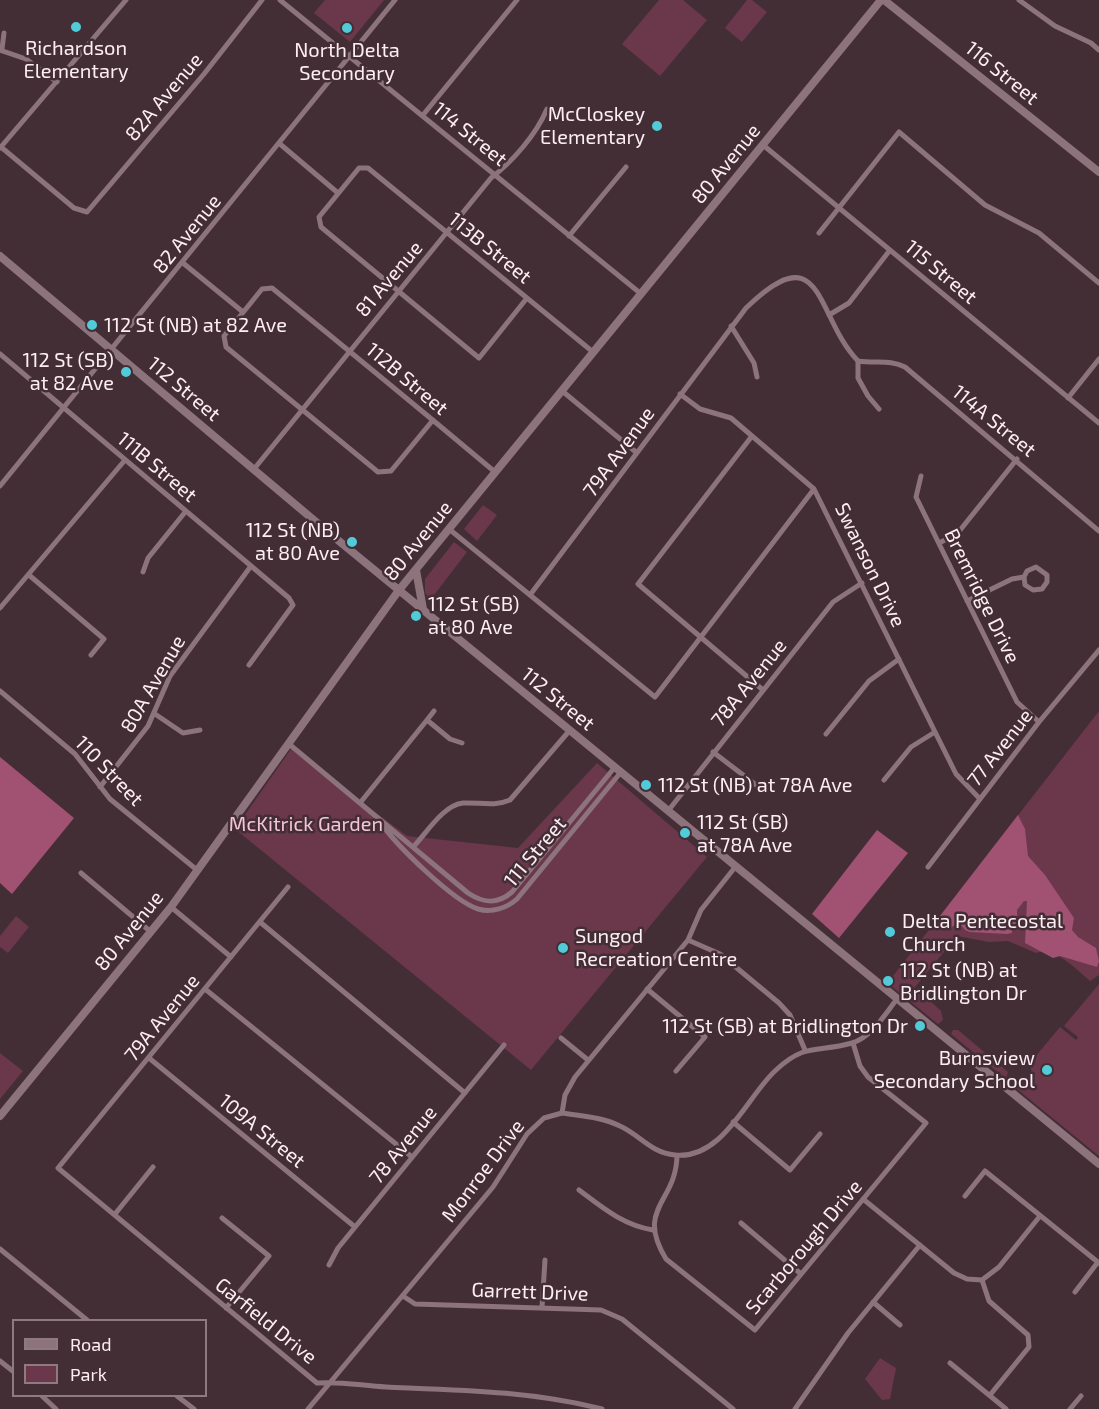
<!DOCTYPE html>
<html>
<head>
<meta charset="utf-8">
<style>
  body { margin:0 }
  #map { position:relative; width:1099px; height:1409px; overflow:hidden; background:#442e36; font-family:"Exo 2",sans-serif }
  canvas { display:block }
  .legend { position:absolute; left:12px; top:1319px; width:195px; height:78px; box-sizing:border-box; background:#442e36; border:2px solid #8e7b82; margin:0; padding:8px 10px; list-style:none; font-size:18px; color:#fdeef3 }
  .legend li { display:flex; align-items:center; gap:12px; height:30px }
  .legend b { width:30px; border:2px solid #8e7b82 }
</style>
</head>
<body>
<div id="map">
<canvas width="1099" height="1409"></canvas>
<ul class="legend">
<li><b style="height:8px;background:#8c737c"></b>Road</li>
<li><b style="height:16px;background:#6a374b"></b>Park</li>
</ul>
</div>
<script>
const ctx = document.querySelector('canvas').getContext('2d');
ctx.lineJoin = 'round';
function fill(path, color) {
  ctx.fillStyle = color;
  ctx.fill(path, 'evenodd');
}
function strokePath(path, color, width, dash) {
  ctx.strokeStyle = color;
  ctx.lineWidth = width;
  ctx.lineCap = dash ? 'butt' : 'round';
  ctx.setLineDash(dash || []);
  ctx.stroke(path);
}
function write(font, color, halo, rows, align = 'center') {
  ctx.font = font + ' "Exo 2",sans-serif';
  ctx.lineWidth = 5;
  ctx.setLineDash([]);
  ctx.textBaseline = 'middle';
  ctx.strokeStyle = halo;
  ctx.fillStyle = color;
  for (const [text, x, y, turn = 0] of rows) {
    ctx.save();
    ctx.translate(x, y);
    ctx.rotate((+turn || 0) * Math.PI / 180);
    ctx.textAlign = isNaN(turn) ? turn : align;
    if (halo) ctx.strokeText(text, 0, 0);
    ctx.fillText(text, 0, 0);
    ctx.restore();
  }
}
fill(new Path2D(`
  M325 0H384L350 42 314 13Z
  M659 0H683L707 20 660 76 622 44Z
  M747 0H752L767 12 742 42 725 28Z
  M483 505 497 515 477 541 464 529Z
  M454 542 467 552 431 599 425 593V579Z
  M1099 711V975L1090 981C1077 970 1055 946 1036 953L1008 941 989 942 957 936 915 987 941 1011 943 1020 938 1024 890 985V980Z
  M291 749 407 836 518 848 597 763 707 857 531 1070 235 829Z
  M16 916 29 927 8 953 0 947V936Z
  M1099 984V1156L1012 1085 1015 1081 1034 1086 1030 1063 1060 1027 1076 1040 1078 1037 1064 1026Z
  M953 1030H958L1008 1072 1006 1079 951 1034Z
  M0 1053 23 1071 0 1099Z
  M880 1358 896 1368 890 1399 882 1400 865 1379Z`), '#6a374b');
fill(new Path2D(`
  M0 757 74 818 12 894 0 883Z
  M1018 815 1025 829 1028 856 1045 875 1074 918 1072 930 1078 937 1096 948 1099 961 1097 967 1060 956 1053 958 1025 943 1027 901H1024L1017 910V924H1013L1012 933 1007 934 970 932 965 930 958 921 951 928 940 916Z
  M877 830 908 853 839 938 812 914Z`), '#a15172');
strokePath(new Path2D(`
  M280 0 640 293
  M1019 0 1055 26 1091 43 1099 50
  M2 49 4 33
  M0 50 26 59 57 82
  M423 115 517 0
  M280 144 338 193
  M763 145 1099 423
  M1 147 74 208 87 212 204 74 262 0
  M0 148 126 0
  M819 233 899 132 985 205 1039 233 1099 283
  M569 236 626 167
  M183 263 243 312
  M527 298 479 358 321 227 319 217 359 168H368L593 352
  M829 315 849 303 890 250
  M731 326 754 363 757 377
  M0 354 289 598 293 605 249 665
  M858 361C875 364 890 359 905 367L1099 531
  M561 390 637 453
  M680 394 700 409 731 418 814 489 956 774 980 799
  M1068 398 1099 359
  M433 420 391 471 378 472 226 347 224 336 262 289 272 288C347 349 421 410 495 472
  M752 436 638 584 763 690
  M254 469 491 178C512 162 536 135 547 109
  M921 476 916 497 1017 702 1039 722
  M0 486 395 0
  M449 529 655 697 814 489
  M939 543 957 534 1017 459
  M143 572 148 558 186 511
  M29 575 104 639 91 655
  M530 595 746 308C824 232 815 317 858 361V378L868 396 879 409
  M967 601 1012 579 1024 577 1027 571 1036 567 1047 575V582L1042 589 1033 590 1025 585 1024 577
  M0 608 125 460
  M0 691 75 754 110 799 197 870
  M155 714 183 733 200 730
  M427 720 434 711
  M826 734 869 681 899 659
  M289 744 468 893C483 903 497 905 512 892L615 767
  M713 752 764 791
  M884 780 911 747 935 732
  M100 787 148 726 170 676 251 566
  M360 803 427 720 450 739 462 743
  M668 811 833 602 862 583
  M381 823C396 845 453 901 478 909 492 913 507 908 517 899L621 772
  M413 847C426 834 443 805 463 803 479 802 494 807 510 800L570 730
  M928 867 1039 722 1099 650
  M81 873 151 932
  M288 887 58 1168 317 1383C341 1381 363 1386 386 1387 459 1390 531 1391 602 1409
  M171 907 231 957
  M260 922 465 1093
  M688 940 720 954 779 1003 790 1015 805 1050
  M205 989 412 1157
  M647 989 705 1037 676 1071
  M561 1038 588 1060
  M149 1058 355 1227
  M562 1113C581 1116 602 1117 620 1126 640 1135 651 1153 675 1155 723 1160 747 1096 776 1070 806 1042 818 1053 852 1043 871 1038 885 1014 897 999
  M733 1122 790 1170 820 1134
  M677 1156C676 1203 635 1208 666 1259L755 1330 926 1123 868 1077 860 1066 853 1043
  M579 1190C603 1208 623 1225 653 1230
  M965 1196 985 1171 1099 1263
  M863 1199 954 1273 967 1279 982 1280 999 1267 1040 1216
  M115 1214 153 1167
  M222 1218 269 1256 226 1308
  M741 1223 801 1274
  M0 1249 87 1320
  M329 1265 338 1248 504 1045
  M982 1280 989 1301 1028 1335 1029 1347 990 1395
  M1075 1292 1098 1262
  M403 1296 415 1304 601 1310 622 1319 733 1409
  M873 1302 900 1325
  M542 1307 545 1260
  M0 1361 14 1372
  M950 1363 1006 1409
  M42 1396 56 1409
  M177 1396 194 1409
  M308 1409 493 1187 527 1134 544 1118 562 1113 565 1095 575 1077 688 940 701 910 736 866
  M795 1409 848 1333 920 1245
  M1070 1409 1081 1396`), '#8c737c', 5);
strokePath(new Path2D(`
  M884 0 1099 172
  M0 256 328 532 1099 1164
  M416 570 423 609
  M0 1116 171 907 399 590 881 0`), '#8c737c', 8);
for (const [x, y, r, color] of [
  [76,27,6,"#52cbd9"],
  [347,28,6,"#52cbd9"],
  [657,126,6,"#52cbd9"],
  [92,325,6,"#52cbd9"],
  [126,372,6,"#52cbd9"],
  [352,542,6,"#52cbd9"],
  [416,616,6,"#52cbd9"],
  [646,785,6,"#52cbd9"],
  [685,833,6,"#52cbd9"],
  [890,932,6,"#52cbd9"],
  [563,948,6,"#52cbd9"],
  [888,981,6,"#52cbd9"],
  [920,1026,6,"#52cbd9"],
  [1047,1070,6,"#52cbd9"]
]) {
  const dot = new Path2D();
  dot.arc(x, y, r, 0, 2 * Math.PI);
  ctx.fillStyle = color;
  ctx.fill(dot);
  strokePath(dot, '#442e36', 2);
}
write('20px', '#fdeef3', '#442e36', [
  ["Richardson",76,48,"center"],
  ["Elementary",76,71,"center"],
  ["North Delta",347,50,"center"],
  ["Secondary",347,73,"center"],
  ["McCloskey",645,114,"right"],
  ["Elementary",645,137,"right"],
  ["112 St (NB) at 82 Ave",104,325],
  ["112 St (SB)",114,360,"right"],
  ["at 82 Ave",114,383,"right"],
  ["112 St (NB)",340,530,"right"],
  ["at 80 Ave",340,553,"right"],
  ["112 St (SB)",428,604],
  ["at 80 Ave",428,627],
  ["112 St (NB) at 78A Ave",658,785],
  ["112 St (SB)",697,822],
  ["at 78A Ave",697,845],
  ["Delta Pentecostal",902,921],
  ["Church",902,944],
  ["Sungod",575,936],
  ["Recreation Centre",575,959],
  ["112 St (NB) at",900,970],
  ["Bridlington Dr",900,993],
  ["112 St (SB) at Bridlington Dr",908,1026,"right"],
  ["Burnsview",1035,1058,"right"],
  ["Secondary School",1035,1081,"right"]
], 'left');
write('20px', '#fdeef3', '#442e36', [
  ["116 Street",1002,73,39],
  ["82A Avenue",164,97,-50],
  ["114 Street",470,134,39],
  ["80 Avenue",726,164,-51],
  ["82 Avenue",187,234,-51],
  ["113B Street",490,248,39],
  ["115 Street",941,272,40],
  ["81 Avenue",389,279,-50],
  ["112B Street",407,379,40],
  ["112 Street",184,389,40],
  ["114A Street",994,421,39],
  ["79A Avenue",619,452,-54],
  ["111B Street",157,467,40],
  ["80 Avenue",418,541,-51],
  ["Swanson Drive",870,565,64],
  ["Bremridge Drive",982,596,64],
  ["78A Avenue",749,683,-51],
  ["80A Avenue",153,684,-60],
  ["112 Street",558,699,39],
  ["77 Avenue",1000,748,-52],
  ["110 Street",109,771,46],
  ["111 Street",535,852,-50],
  ["80 Avenue",129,931,-51],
  ["79A Avenue",162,1018,-51],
  ["109A Street",262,1131,39],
  ["78 Avenue",403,1145,-51],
  ["Monroe Drive",483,1171,-53],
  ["Scarborough Drive",804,1247,-50],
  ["Garrett Drive",530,1292,2],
  ["Garfield Drive",266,1321,39]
]);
write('20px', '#f4c5d6', '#442e36', [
  ["McKitrick Garden",306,824]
]);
</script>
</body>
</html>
